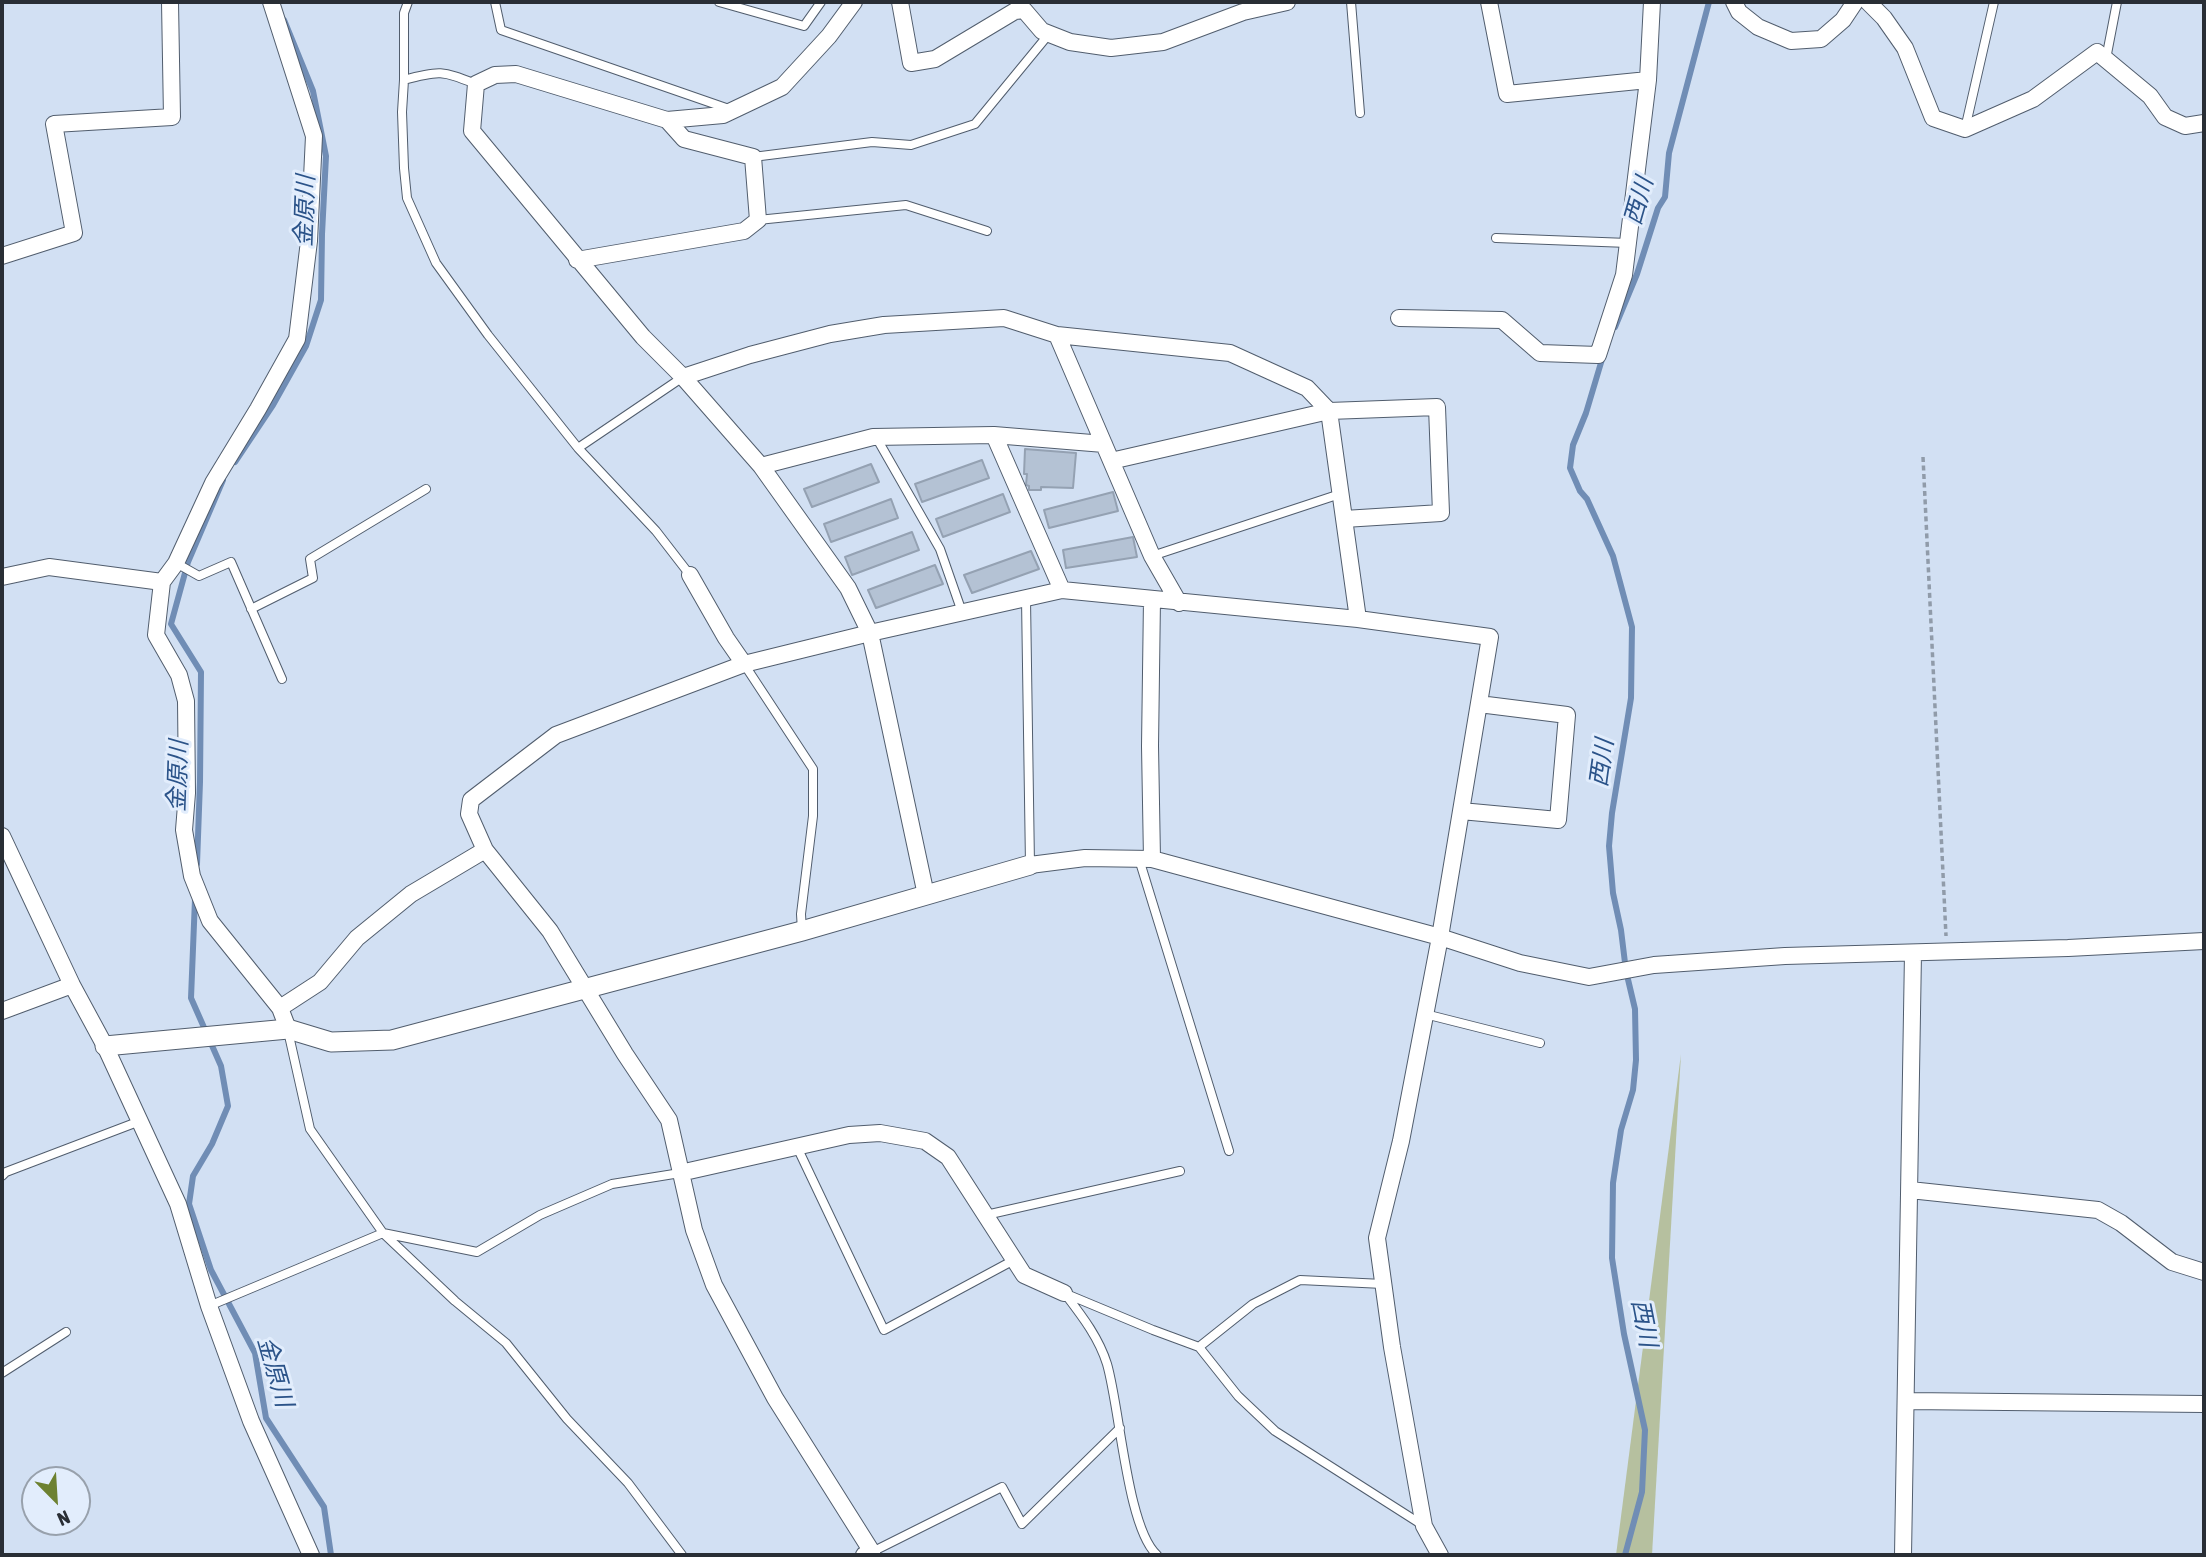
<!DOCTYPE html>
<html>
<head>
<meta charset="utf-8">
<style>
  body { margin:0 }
  #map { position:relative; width:2206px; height:1557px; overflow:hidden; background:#d2e0f3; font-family:"Asap Condensed",sans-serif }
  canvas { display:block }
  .frame { position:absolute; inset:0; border:4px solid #292e35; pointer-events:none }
  .north { position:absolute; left:21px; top:1466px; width:70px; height:70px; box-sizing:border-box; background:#e2edfc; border:2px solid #98a1ac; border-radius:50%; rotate:156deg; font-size:19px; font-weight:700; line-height:28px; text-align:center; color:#292e35 }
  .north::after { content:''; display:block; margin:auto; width:24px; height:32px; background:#6d8131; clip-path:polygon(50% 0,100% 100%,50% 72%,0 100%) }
</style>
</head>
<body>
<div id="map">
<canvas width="2206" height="1557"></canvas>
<div class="frame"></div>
<div class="north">N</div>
</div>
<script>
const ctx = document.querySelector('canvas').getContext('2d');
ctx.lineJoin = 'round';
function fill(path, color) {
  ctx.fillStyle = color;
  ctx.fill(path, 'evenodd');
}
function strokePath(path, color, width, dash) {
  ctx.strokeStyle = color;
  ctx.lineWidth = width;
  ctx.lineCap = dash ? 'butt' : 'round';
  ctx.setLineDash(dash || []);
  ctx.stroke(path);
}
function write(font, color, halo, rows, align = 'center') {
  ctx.font = font + ' "Asap Condensed","Noto Sans JP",sans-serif';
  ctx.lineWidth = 6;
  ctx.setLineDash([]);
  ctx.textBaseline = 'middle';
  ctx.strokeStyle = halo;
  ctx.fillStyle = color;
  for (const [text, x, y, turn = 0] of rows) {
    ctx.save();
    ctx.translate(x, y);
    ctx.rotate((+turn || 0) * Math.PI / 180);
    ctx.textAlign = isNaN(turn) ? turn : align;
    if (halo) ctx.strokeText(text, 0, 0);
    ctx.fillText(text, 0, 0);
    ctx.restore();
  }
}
fill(new Path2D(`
  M1681 1054 1652 1555H1616Z`), '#b6c09f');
strokePath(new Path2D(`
  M1615 327 1637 274 1658 208 1665 197 1669 153 1709 2
  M1603 356 1586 413 1573 445 1570 468 1580 491 1587 499 1613 556 1632 627 1631 698 1612 813 1609 846 1613 893 1621 930 1626 971 1635 1009 1636 1060 1633 1090 1621 1130 1613 1183 1612 1258 1624 1334 1645 1430 1642 1492 1625 1555
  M235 462 273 405 306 346 321 300 322 234 326 156 313 91 284 20
  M197 864 200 782 201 672 171 624 188 562 223 480
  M195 899 191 998 221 1066 228 1106 212 1144 193 1176 189 1204 211 1270 255 1353 266 1418 324 1507 331 1555`), '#708db5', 6);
const building = new Path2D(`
  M1025 449 1076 453 1073 488 1041 487V490H1029V486L1026 485 1027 474H1024Z
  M982 460 989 478 922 502 915 484Z
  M871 464 879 482 812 507 804 489Z
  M1113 492 1118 511 1049 528 1044 510Z
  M1003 494 1010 512 943 537 936 519Z
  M891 499 898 518 831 542 824 524Z
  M912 532 919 550 852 575 845 557Z
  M1133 537 1137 557 1066 568 1063 550Z
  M1031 551 1039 569 972 593 964 575Z
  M935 565 943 584 876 608 868 590Z`);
fill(building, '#b4c2d4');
strokePath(building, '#94a1b2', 2);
const service = new Path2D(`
  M495 2 501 30 729 109
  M719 2 804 26 821 2
  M1351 2 1360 113
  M2106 59 2117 2
  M404 80V13L408 2
  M476 84C442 71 440 70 404 80L402 112 404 168 407 198 436 263 488 335 578 448 656 531 690 575
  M1965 129 1994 2
  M753 157 872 142 911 145 975 124 1049 34
  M758 220 906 205 987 231
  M1496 238 1628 243
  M876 437 940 549 962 612
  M578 448 683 377
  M1152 556 1340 494
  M176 563 199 576 231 562 282 679
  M1026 599 1030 865
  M251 609 313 578 310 559 426 489
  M744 664 813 769V816L801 914 802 931
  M1139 859 1229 1151
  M1425 1014 1540 1043
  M288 1031 310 1129 383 1233 455 1301 506 1343 567 1419 628 1483 682 1555
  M797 1147 884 1330 1014 1260
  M2 1176 6 1172 140 1121
  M986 1215 1180 1171
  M1064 1293 1153 1330 1199 1347 1238 1396 1275 1431 1424 1526
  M1066 1295C1082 1316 1099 1338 1107 1364 1120 1408 1127 1528 1157 1555
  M209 1306 383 1233 477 1252 540 1215 612 1184 680 1173
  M1199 1347 1253 1304 1300 1280 1383 1284
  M2 1373 66 1332
  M872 1552 1002 1487 1022 1524 1120 1428`);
const minor = new Path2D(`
  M271 2 314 136 309 241 297 339 258 409 213 483 176 563 162 582 156 635 179 675 186 701 187 793 184 830 192 876 210 921 280 1008 288 1029
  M854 2 829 36 782 87 723 115 667 120 516 74 495 75 476 84 472 131 643 337 683 377 761 466 848 588 870 633 926 895
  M900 2 911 63 935 59 1015 11 1024 10 1042 31 1070 42 1111 48 1163 42 1243 12 1287 2
  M1489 2 1507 94 1648 80
  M1734 2 1739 12 1758 27 1791 41 1821 39 1843 20 1855 2
  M1868 2 1884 18 1905 48 1933 118 1965 129 2033 99 2097 52 2150 96 2165 117 2185 126 2204 123
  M2 256 74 233 54 124 172 117 170 2
  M577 260 744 231 758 220 753 157 684 139 667 120
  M1399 318 1502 320 1540 353 1598 355 1624 275 1648 80 1652 2
  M1057 335 1152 556 1179 603
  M683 377 750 355 830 334 884 325 1004 318 1057 335 1230 353 1307 388 1329 411 1358 619
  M994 435 1062 590
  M1111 461 1329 411 1437 407 1441 513 1344 519
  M761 466 873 437 994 435 1104 444
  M690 575 726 638 744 664
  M2 577 49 567 162 582
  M1461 811 1558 820 1567 715 1479 704
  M2 836 72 985 105 1046 178 1204 209 1306 251 1421 311 1555
  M485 850 469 814 471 800 556 735 744 664 870 633 1062 590 1358 619 1490 637 1440 937 1401 1141 1377 1238 1392 1347 1424 1526 1440 1555
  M1152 859 1150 746 1152 599
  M1030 865 1085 858 1152 859 1440 937 1520 963 1589 977 1654 965 1785 956 2068 948 2204 941
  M280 1008 320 982 357 938 411 894 485 850 550 931 625 1054 669 1120 694 1230 714 1285 775 1398 872 1552 864 1555
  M2 1011 72 985
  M680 1173 849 1135 880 1133 925 1141 948 1157 1024 1275 1064 1293
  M1910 1190 2098 1210 2121 1223 2172 1262 2204 1272
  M1907 1401 2204 1404
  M1903 1555 1913 953`);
const tertiary = new Path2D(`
  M105 1046 288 1029 331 1042 392 1040 802 931 1030 865`);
strokePath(service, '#515d6d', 10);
strokePath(minor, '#515d6d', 18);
strokePath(tertiary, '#515d6d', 21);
strokePath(new Path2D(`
  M1923 457 1946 936`), '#909ba9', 3.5, [5, 3.5]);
strokePath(service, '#fff', 8);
strokePath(minor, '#fff', 16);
strokePath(tertiary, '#fff', 19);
write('italic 24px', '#2b5389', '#e2edfc', [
  ["西川",1639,201,-74],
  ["金原川",305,211,-88],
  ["西川",1602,763,-82],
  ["金原川",178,776,-88],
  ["西川",1644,1323,79],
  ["金原川",275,1372,74]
]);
</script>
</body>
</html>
